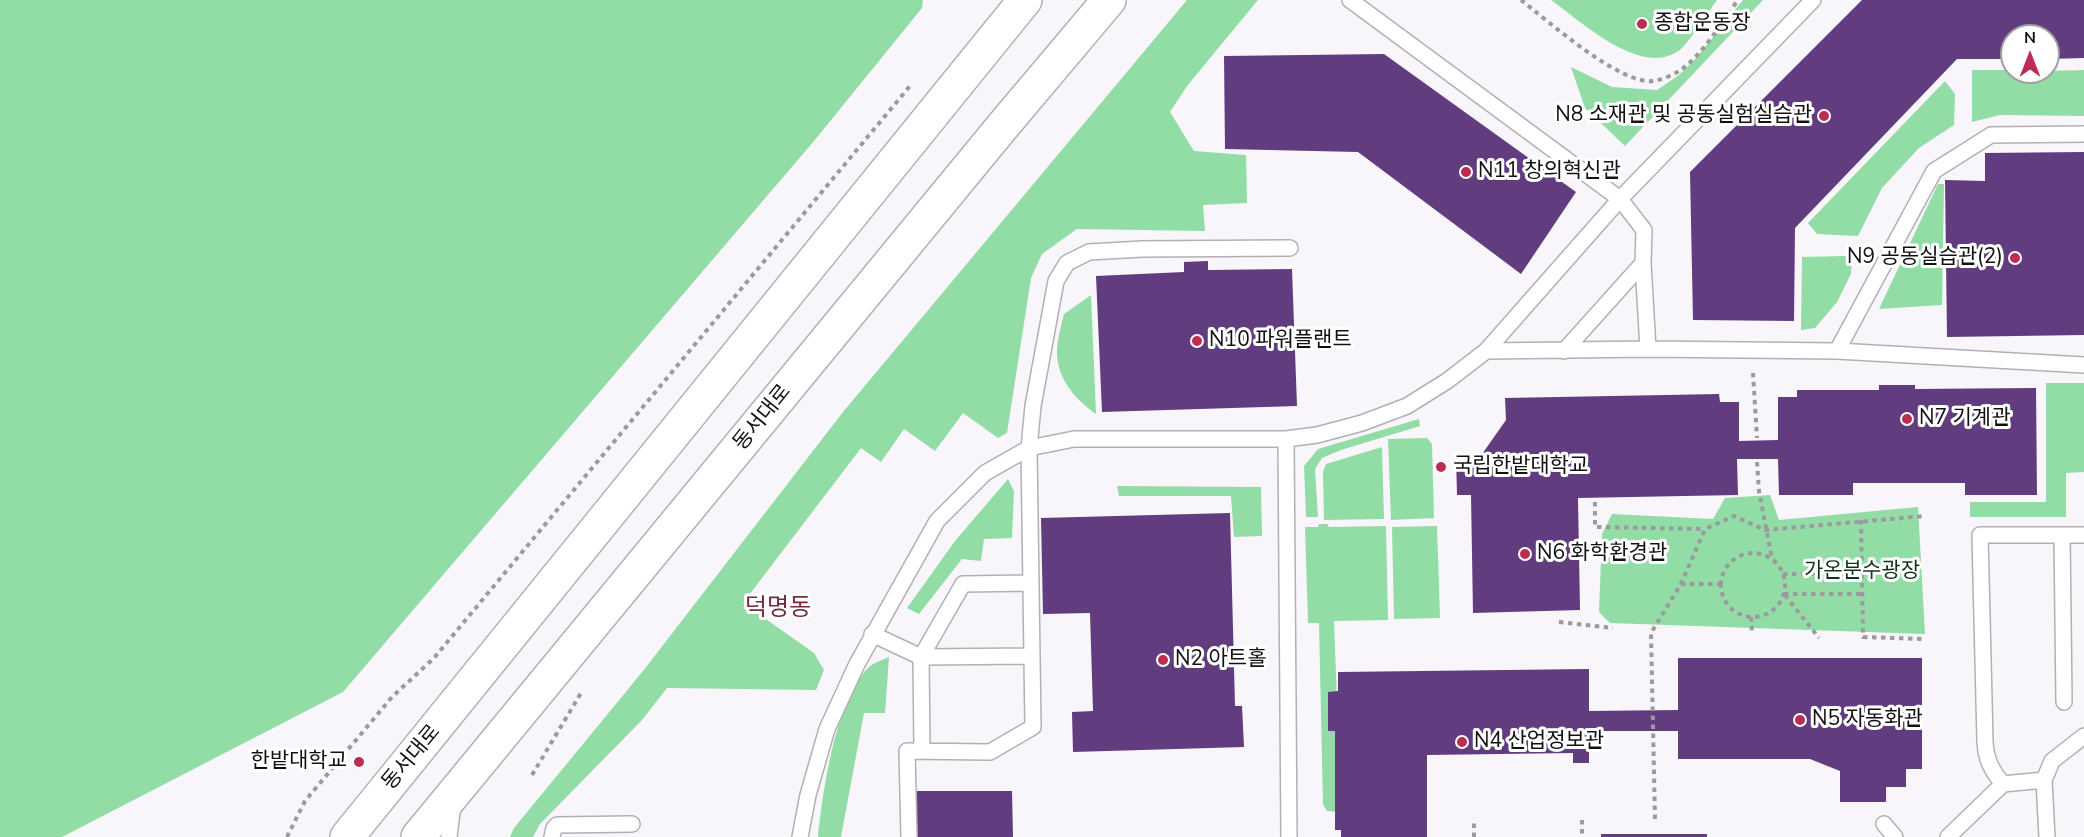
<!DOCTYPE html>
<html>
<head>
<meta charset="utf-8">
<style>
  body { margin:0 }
  #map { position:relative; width:2084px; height:837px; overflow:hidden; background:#f8f6fa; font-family:"Nunito Sans",sans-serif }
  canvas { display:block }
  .north { position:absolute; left:2000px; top:24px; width:60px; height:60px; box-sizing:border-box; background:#fff; border:2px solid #a0a0a0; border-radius:50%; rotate:0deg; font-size:16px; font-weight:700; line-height:24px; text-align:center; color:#111112 }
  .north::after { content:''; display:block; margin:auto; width:21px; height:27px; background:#bc2d53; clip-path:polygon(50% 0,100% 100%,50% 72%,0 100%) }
</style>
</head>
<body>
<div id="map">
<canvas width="2084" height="837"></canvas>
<div class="north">N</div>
</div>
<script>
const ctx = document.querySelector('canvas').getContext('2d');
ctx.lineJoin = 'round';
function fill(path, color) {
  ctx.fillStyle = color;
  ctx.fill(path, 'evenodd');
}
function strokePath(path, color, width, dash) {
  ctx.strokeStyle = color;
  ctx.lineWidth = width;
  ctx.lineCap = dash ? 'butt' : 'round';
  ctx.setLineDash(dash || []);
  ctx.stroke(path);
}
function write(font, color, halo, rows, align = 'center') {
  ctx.font = font + ' "Nunito Sans","Noto Sans KR",sans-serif';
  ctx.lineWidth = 6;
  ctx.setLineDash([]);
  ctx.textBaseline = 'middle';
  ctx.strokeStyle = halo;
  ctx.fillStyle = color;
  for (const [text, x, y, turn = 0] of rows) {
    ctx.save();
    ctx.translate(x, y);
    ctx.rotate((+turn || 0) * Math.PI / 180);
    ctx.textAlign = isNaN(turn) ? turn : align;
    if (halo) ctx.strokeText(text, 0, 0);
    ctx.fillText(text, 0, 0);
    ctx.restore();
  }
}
fill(new Path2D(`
  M0 0H923L922 8 814 141 343 692 62 837H0Z
  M1187 0H1258L1187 86 1170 112 1194 151 1246 155 1247 203 1203 205 1205 231 1077 229 1042 254 1031 278 1007 433 998 438 963 413 935 451 904 429 881 462 861 448 743 603 814 653 824 670 816 690 667 688 642 720 540 824 533 837H510L514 828 643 671 843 412Z
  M1551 0H1717C1708 12 1691 40 1681 49 1643 80 1582 22 1551 0Z
  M1743 0H1763L1625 146 1585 108 1571 67 1612 87 1657 90 1679 75 1696 58Z
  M1972 70H2012V72L2084 70V116L2000 115 1972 122Z
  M1945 81 1955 94 1954 125 1919 148 1882 188 1858 236 1817 234 1808 223Z
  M1938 184H1944L1942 305 1879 309Z
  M1845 256 1852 258 1851 274 1837 302 1815 328 1801 330 1802 257Z
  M1091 295 1096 413V414C1075 399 1057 379 1057 352 1057 340 1061 326 1064 314Z
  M2046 383H2084V472L2066 473V517H1970V502H2046Z
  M1419 419 1420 426 1341 450 1322 458 1315 469 1318 517H1306L1304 466 1318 449Z
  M1427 438 1432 444 1434 518 1391 520 1388 439Z
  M1382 447 1384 519 1324 520 1323 472 1326 464Z
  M1008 479 1014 491 1012 538 984 539 981 561 962 559 919 614 907 608 955 541Z
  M1117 486 1261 487 1262 536 1234 537 1231 496H1119Z
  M1770 495 1779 520 1918 507 1925 634 1610 623 1599 612 1602 534 1612 514 1713 519 1725 498Z
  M1319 524H1327L1329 527 1386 526 1388 620 1334 621 1341 806 1338 812 1327 811 1323 805 1319 623H1308L1305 527H1318Z
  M1437 526 1440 618 1394 619 1392 527Z
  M889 657 885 713H864L841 837H818C823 791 835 702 868 668 873 663 882 660 889 657Z`), '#92dca6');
fill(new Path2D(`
  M1862 0H2084V58L2048 59V36H2012V59H1957L1795 228 1794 321 1693 320 1690 172Z
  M1384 54 1576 192 1521 274 1358 152 1225 149 1224 56Z
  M2084 152V335L1947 337 1945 180 1985 181V153Z
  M1208 261V270L1292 269 1297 406 1102 412 1096 276 1184 272V262Z
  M1879 385H1915V389L2036 388 2037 495H1965V483H1853V495H1779L1778 459H1737L1738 495 1578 498 1580 610 1473 613 1471 495H1457L1456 457H1480L1506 420 1505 398 1719 394 1720 402H1739V441L1778 440V397H1797V390H1879Z
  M1230 513 1235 706H1242L1244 747 1073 752 1072 712 1093 711 1090 613 1043 614 1041 518Z
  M1678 658H1922V769H1906V787H1886V802H1840V771L1810 759H1678V731H1589V763H1573V753L1427 755V837H1341V830H1335V731H1328V692L1338 691V672L1589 669V711L1678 710Z
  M915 791H1012L1013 837H916Z
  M1601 834H1707V837H1601Z`), '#613c7e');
const service = new Path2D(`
  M1350 0 1620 199 1644 230 1643 263 1648 349
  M1486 351 1648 349 1837 351 1934 171 1991 135 2084 134
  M1564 351 1643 263
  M1837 351 2084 365
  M1286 439 1289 837
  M2062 535 2064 702
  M872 634 921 657 963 584 1031 583
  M922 751 921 657 1032 656
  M2044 780 2047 837
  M2003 784C1992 771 1986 760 1985 742L1980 535H2084
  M1884 824 1895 837
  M449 837 453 804
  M552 837 554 828 557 825 632 824
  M800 837 808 795 827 729 857 664 937 521 985 473 1029 448 1074 439H1286L1317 435 1362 423 1407 406 1447 381 1486 351 1620 199 1813 0
  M909 837 907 751 990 752 1033 727 1029 448 1033 406 1056 281 1067 263 1089 252 1142 249 1290 248
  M1948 837 2003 784 2044 780 2052 761 2084 736`);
const tertiary = new Path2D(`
  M347 837 1025 0
  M418 837 1002 127 1109 0`);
strokePath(service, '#b2b0b4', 18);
strokePath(tertiary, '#b2b0b4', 36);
strokePath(new Path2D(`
  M1521 0C1548 21 1620 85 1653 81 1661 80 1673 75 1679 71 1702 56 1722 22 1738 0
  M1753 373 1757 438
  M1757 462 1759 491 1772 559
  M1595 502V527L1705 529
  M1861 520 1863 637 1923 639
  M1721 585a32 32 0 1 1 64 0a32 32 0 1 1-64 0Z
  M1783 574 1862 573
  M1681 584H1720
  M1784 594H1863
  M1785 595 1819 638
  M1751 617 1752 634
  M1559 622 1613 628
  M532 775 581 693
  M1655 819 1651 633 1681 584 1705 529 1734 516 1765 530 1925 516
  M1582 820V837
  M287 837 305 801 392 697 434 658 910 86
  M1474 837V822`), '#9b9a9d', 4, [4.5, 4.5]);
strokePath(service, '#fff', 15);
strokePath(tertiary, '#fff', 33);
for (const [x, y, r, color] of [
  [1642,24,6,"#bc2d53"],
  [1824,116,6,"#bc2d53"],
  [1466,172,6,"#bc2d53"],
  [2015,258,6,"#bc2d53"],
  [1197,341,6,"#bc2d53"],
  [1907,419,6,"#bc2d53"],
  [1441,467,6,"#bc2d53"],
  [1525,554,6,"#bc2d53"],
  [1163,660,6,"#bc2d53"],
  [1800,720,6,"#bc2d53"],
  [1462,742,6,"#bc2d53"],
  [359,762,6,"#bc2d53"]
]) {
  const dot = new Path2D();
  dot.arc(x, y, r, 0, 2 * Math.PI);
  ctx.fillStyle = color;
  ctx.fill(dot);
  strokePath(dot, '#fff', 2);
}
write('21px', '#111112', '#fff', [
  ["종합운동장",1654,24],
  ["N8 소재관 및 공동실험실습관",1812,116,"right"],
  ["N11 창의혁신관",1478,172],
  ["N9 공동실습관(2)",2003,258,"right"],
  ["N10 파워플랜트",1209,341],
  ["N7 기계관",1919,419],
  ["국립한밭대학교",1453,467],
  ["N6 화학환경관",1537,554],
  ["N2 아트홀",1175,660],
  ["N5 자동화관",1812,720],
  ["N4 산업정보관",1474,742],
  ["한밭대학교",347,762,"right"]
], 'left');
write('21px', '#111112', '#fff', [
  ["동서대로",763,418,-51],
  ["동서대로",412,758,-50]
]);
write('21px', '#11331c', '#fff', [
  ["가온분수광장",1862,572]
]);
write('24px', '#732c3b', '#fff', [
  ["덕명동",778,609]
]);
</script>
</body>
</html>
